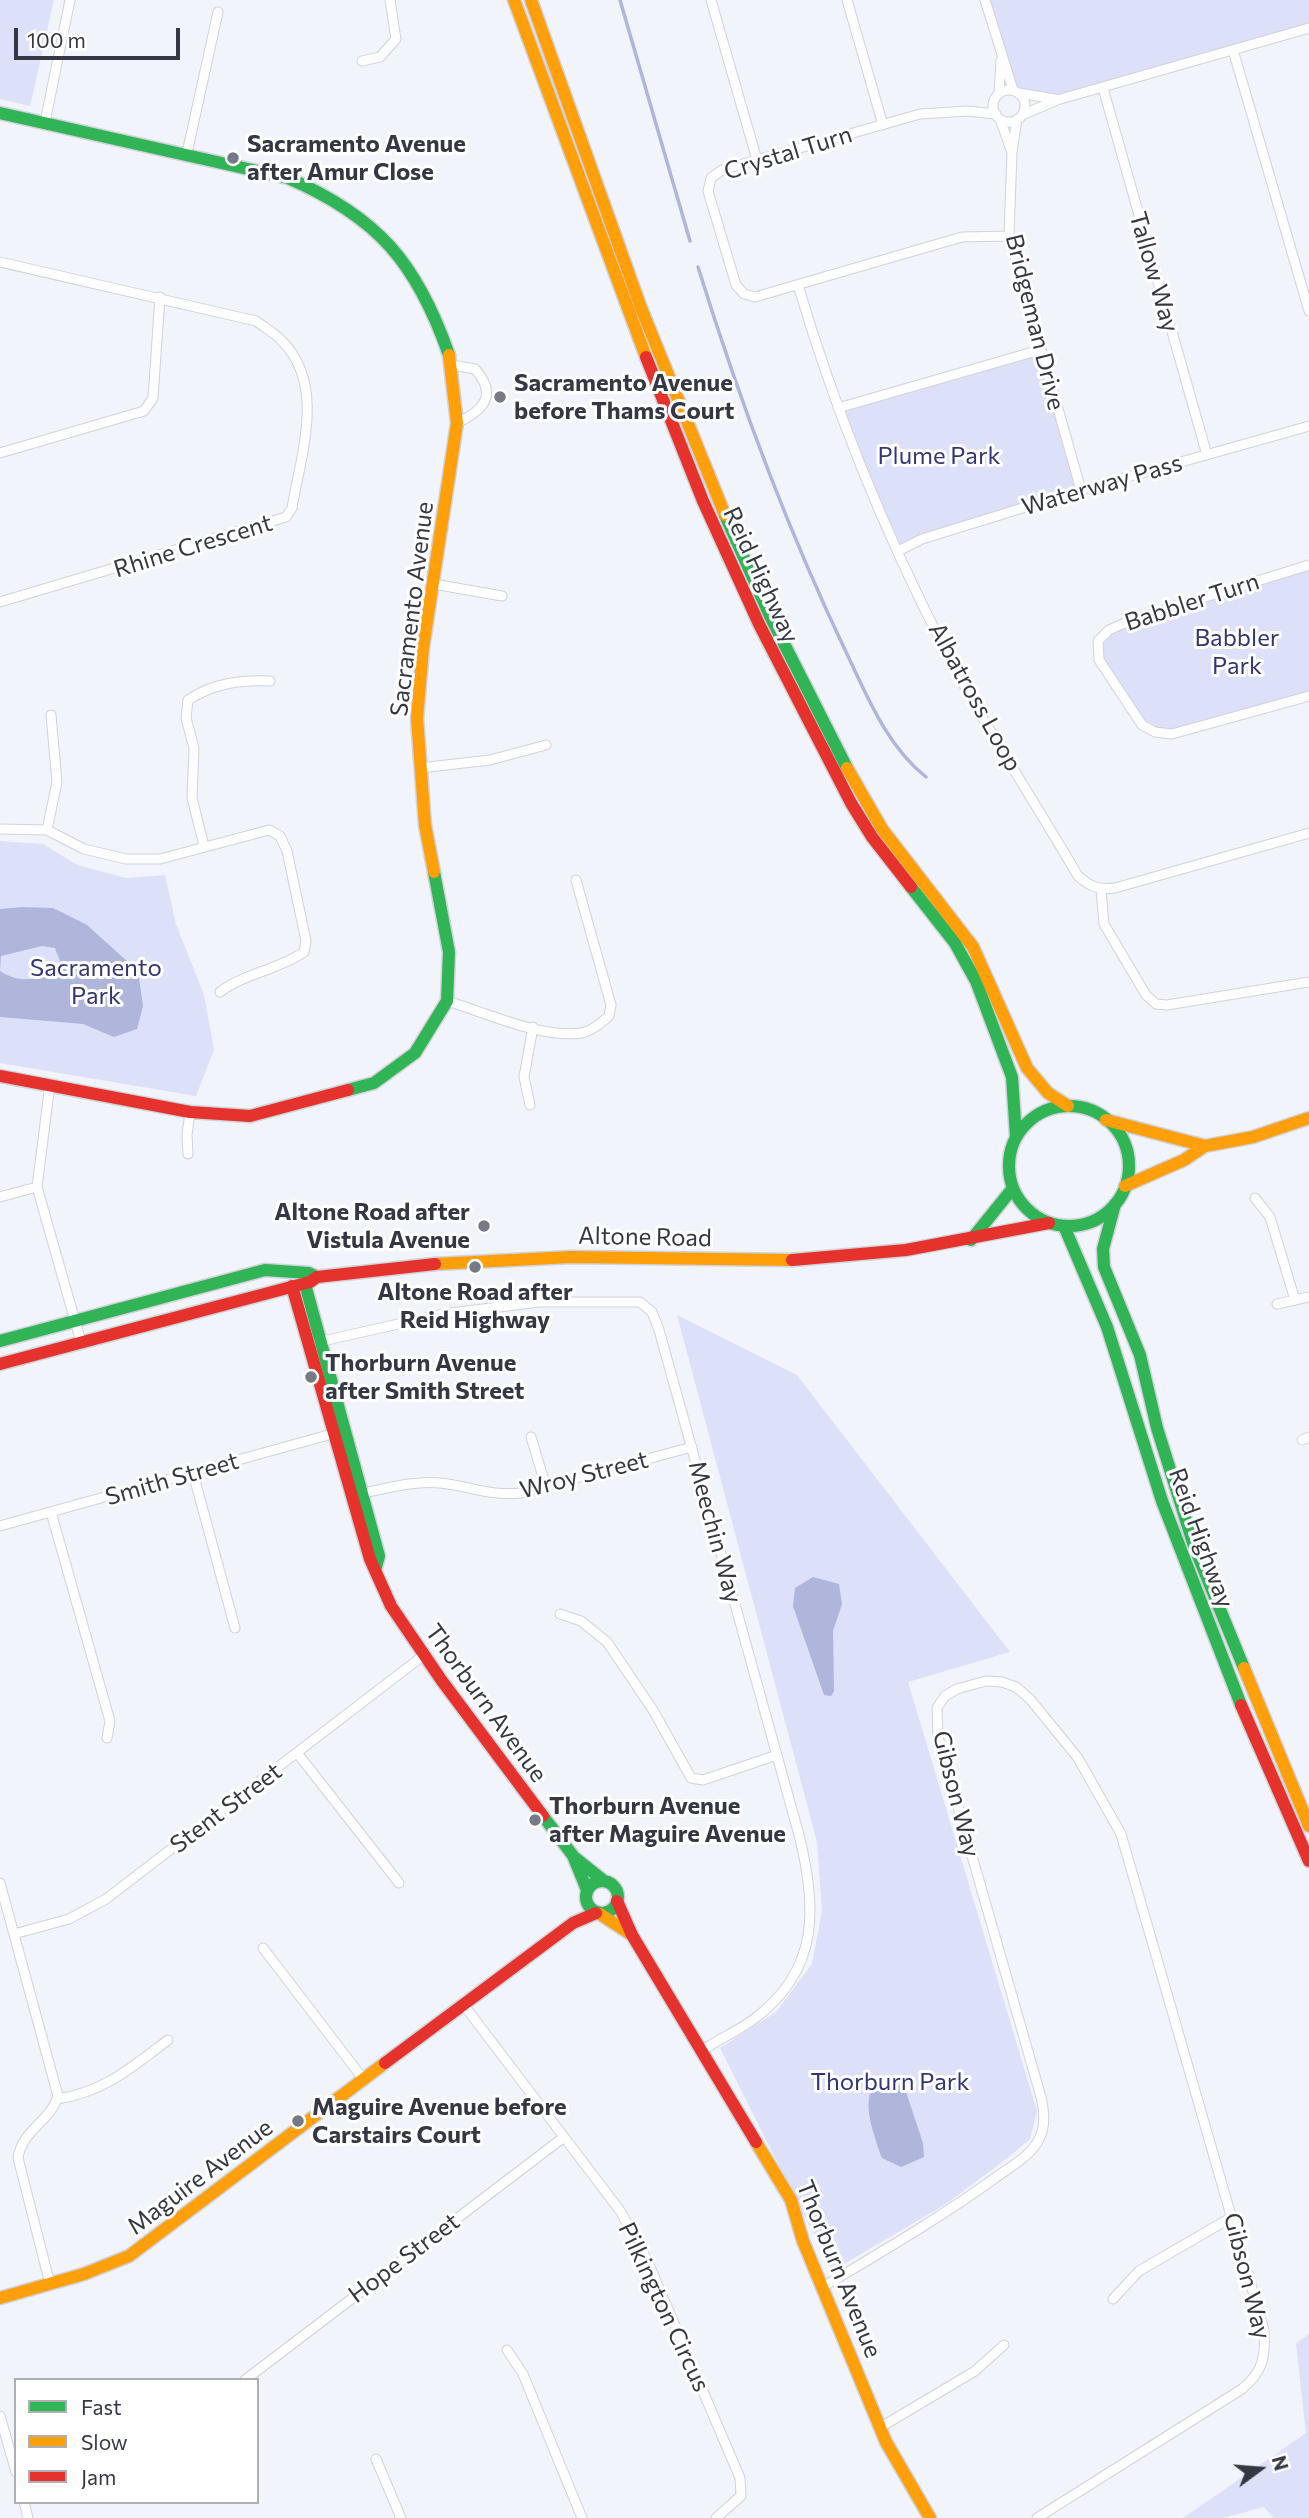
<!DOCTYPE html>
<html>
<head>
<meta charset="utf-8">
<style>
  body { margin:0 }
  #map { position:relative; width:1309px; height:2518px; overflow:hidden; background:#f2f4fb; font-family:Commissioner,sans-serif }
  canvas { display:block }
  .legend { position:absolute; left:14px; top:2378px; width:245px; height:126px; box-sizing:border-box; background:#fff; border:2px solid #aeafb4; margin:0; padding:9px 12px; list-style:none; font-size:21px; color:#353744 }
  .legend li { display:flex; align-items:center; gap:14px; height:35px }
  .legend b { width:35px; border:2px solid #aeafb4 }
  .north { position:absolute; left:1225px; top:2434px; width:70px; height:70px; -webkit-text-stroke:5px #fff; paint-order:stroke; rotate:74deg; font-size:19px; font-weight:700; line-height:28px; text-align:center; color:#353744 }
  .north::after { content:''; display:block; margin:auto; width:24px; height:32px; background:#353744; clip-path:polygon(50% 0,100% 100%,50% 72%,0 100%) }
  .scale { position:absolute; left:14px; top:28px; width:166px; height:32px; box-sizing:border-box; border:4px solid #353744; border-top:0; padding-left:9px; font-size:21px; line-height:24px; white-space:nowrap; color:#353744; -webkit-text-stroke:5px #fff; paint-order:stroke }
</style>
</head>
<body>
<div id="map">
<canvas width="1309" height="2518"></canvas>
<ul class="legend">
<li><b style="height:9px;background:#30b455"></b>Fast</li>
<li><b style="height:9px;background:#ff9f0a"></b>Slow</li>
<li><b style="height:9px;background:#e5322d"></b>Jam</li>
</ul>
<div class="north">N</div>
<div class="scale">100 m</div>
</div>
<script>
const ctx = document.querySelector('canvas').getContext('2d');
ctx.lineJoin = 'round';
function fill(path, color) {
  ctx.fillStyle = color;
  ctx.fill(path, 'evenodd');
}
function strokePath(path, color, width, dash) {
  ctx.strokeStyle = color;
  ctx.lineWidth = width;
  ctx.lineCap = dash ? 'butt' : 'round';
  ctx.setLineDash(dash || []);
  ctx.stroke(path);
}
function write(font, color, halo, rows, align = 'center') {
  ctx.font = font + ' Commissioner,sans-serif';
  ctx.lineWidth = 6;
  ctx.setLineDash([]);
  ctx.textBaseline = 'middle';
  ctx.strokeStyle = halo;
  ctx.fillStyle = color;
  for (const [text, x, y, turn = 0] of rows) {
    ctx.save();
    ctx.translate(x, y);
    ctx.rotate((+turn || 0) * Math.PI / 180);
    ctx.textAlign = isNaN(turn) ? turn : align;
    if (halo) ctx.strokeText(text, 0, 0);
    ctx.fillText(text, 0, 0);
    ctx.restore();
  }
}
fill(new Path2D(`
  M0 0H54L30 106 0 99Z
  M985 0H1309V28L1057 100 1019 93Z
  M1040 350 1081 490 898 551 838 408Z
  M1309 565V696L1172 734 1142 725 1099 660 1098 641 1109 630Z
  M0 841 43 844 77 865 126 878 165 875 176 924 204 995 214 1050 196 1096 0 1063Z
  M677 1315 797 1375 1010 1652 908 1682 1037 2111 1030 2139 1010 2156 946 2204 832 2271 720 2048 776 2012 812 1964 822 1911 817 1842Z
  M1309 2334V2518H1274L1264 2507 1223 2518H1183L1306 2433 1296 2343Z`), '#dce0f8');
fill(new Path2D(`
  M22 907 53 908 87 925 138 971 143 1006 137 1029 114 1037 83 1024 0 1017V909ZM42 946 55 948 60 961C44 981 22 985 0 971L1 956Z
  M813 1577 839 1584 842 1604 833 1631 834 1691 831 1696 824 1695 793 1606 795 1588Z
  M889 2078 905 2089 923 2143 924 2157 901 2167 882 2158C874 2134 853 2085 889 2078Z`), '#b0b5dc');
strokePath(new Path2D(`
  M620 0 690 241
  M698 267C739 399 787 529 847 654 868 698 887 746 926 777`), '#b0b5dc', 3.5);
const street = new Path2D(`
  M711 0 757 160
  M847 0 883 125
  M985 0 1013 90
  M1233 50 1309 311
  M362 61 380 57 396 39 390 0
  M1103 88 1207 455
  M993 106a16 16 0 1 1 32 0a16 16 0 1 1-32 0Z
  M1019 93 1055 99
  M999 94 1001 60
  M996 114 968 111 920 114 722 170 711 178 708 191 736 285 744 294 755 297 962 237 1009 236
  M1022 115 1057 100 1309 28
  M1000 119 1011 150
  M1017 119 1012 152 1009 236 1081 490
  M45 122 70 0
  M187 153 218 12
  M0 262 256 321C264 327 275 333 282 341 326 385 301 454 292 508L286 517 0 602
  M798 285C835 411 884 531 944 648 984 726 1034 800 1078 876 1091 887 1098 890 1115 888L1309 833
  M452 365 475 369C498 395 484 410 457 423
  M838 408 1040 350
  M0 453 144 411 153 398 160 297
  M898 551 922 539 1081 490 1309 426
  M1309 565 1131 620 1109 630 1098 641 1099 660 1142 725 1155 732 1172 734 1309 696
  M434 584 502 596
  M420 768 490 760 546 745
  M0 829 47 830 84 849 126 859H160L269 830 280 836 287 851 306 941 304 952C278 970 245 973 220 992
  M47 830 57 782 51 715
  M204 846 192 798 194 748 186 718 188 700C214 683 240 680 270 681
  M1101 890 1104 924 1146 995 1156 1004 1167 1005 1309 982
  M447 1001C484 1012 543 1039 581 1033 592 1031 601 1023 609 1016L611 1005 576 880
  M50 1084 37 1187 81 1342
  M530 1105 524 1077 533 1027
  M188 1154 187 1135 190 1112
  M0 1197 37 1187
  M1255 1198 1270 1217 1295 1300
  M1277 1304 1309 1297
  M318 1342 443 1314 539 1302H640L652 1312 659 1330 799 1835C817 1907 820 1970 754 2019 738 2031 719 2039 703 2050
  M531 1437 546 1487
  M1302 1440 1309 1437
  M193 1473 235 1628
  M359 1494C385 1489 414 1480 440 1483 471 1486 486 1496 521 1493L692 1447
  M51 1512 110 1721 107 1738
  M0 1526 339 1432
  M560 1614 581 1621 607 1642 653 1710 691 1778 703 1780 777 1755
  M298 1754 399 1883
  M0 1883 58 2096C51 2121 22 2130 18 2158L50 2284
  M14 1934 69 1919 106 1899 424 1655
  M263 1948 364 2080
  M463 2004 621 2212 647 2260 740 2478 741 2496 716 2518
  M57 2099C104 2092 131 2068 168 2040
  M823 2287C881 2252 940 2218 995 2178 1010 2167 1031 2156 1039 2139 1046 2126 1044 2111 1041 2097L938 1737 937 1708 945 1696 957 1689 986 1681 1002 1682 1016 1687 1030 1699 1078 1758 1121 1834 1264 2330C1266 2356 1263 2372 1242 2389L1037 2518
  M1113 2299 1139 2271 1232 2217
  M507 2350 523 2374 582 2518
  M245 2380 564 2137
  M0 2416 16 2472
  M881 2427 975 2371 1004 2345
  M376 2459 401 2518
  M24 2502 28 2518`);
const fast = new Path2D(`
  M0 113 288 178C378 217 417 263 449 355
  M725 515 770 616 847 768
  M911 887 955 943 976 981 1012 1077 1016 1137
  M348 1090 374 1083 415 1053 447 1001 449 952 434 872
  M1009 1166a60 60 0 1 1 120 0a60 60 0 1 1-120 0Z
  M1115 1204 1103 1249 1104 1267 1140 1355 1157 1428 1194 1546 1244 1668
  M1064 1226 1107 1327 1162 1501 1241 1705
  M971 1240 1013 1188
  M305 1284 379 1556 376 1567
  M0 1341 265 1270 309 1273 317 1277
  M543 1816 574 1857 604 1881
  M574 1858 587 1890
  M586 1897a16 16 0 1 1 32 0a16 16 0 1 1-32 0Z`);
const slow = new Path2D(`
  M514 0 646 357
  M531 0 641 308 725 515
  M847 768 882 829 973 947 1027 1068 1048 1093 1068 1106
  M434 872 425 825 417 718 423 648 457 423 449 355
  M1106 1120 1205 1146
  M1125 1186 1184 1160 1205 1146 1253 1137 1309 1118
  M435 1264 571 1257 792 1260
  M1244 1668 1309 1826
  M600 1914 632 1935
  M756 2142 791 2200 803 2241 886 2442 930 2518
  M0 2298 84 2274 129 2256 385 2063`);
const jam = new Path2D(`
  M646 357 703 501 759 624 851 803 872 837 911 887
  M0 1076 190 1112 250 1116 348 1090
  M792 1260 906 1250 1049 1223
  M292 1286 370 1559 391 1606 442 1681 543 1816
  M0 1364 310 1282 317 1277 435 1264
  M1241 1705 1309 1861
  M617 1901 632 1935 756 2142
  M385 2063 573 1923 596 1913`);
strokePath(street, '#d0d2dc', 11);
strokePath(fast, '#d0d2dc', 15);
strokePath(slow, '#d0d2dc', 15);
strokePath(jam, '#d0d2dc', 15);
strokePath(street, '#fdfdfe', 9);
strokePath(fast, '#30b455', 12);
strokePath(slow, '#ff9f0a', 12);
strokePath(jam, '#e5322d', 12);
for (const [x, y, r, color] of [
  [233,158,7,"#777984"],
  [500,397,7,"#777984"],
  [484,1226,7,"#777984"],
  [475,1267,7,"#777984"],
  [311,1377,7,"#777984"],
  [535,1820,7,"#777984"],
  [298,2121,7,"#777984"]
]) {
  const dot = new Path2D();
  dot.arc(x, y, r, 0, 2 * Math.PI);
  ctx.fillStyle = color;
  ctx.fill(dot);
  strokePath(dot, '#fff', 2.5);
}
write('bold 24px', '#353744', '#fff', [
  ["Sacramento Avenue",247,144],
  ["after Amur Close",247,172],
  ["Sacramento Avenue",514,383],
  ["before Thams Court",514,411],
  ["Altone Road after",470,1212,"right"],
  ["Vistula Avenue",470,1240,"right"],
  ["Altone Road after",475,1292,"center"],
  ["Reid Highway",475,1320,"center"],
  ["Thorburn Avenue",325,1363],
  ["after Smith Street",325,1391],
  ["Thorburn Avenue",549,1806],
  ["after Maguire Avenue",549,1834],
  ["Maguire Avenue before",312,2107],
  ["Carstairs Court",312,2135]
], 'left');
write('24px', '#353744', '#fff', [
  ["Crystal Turn",788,153,-17],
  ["Tallow Way",1154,272,74],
  ["Bridgeman Drive",1035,322,76],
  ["Waterway Pass",1102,485,-16],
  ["Rhine Crescent",193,546,-17],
  ["Reid Highway",761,575,65],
  ["Babbler Turn",1192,602,-18],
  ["Sacramento Avenue",412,609,-83],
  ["Albatross Loop",975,697,61],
  ["Altone Road",645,1237,1],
  ["Wroy Street",584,1475,-14],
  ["Smith Street",172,1479,-16],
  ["Meechin Way",715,1532,75],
  ["Reid Highway",1201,1538,70],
  ["Thorburn Avenue",486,1703,54],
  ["Gibson Way",956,1794,76],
  ["Stent Street",226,1808,-37],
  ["Maguire Avenue",200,2177,-37],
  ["Hope Street",404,2258,-37],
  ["Thorburn Avenue",839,2269,68],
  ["Gibson Way",1247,2276,76],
  ["Pilkington Circus",664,2307,65]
]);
write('24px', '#333574', '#fff', [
  ["Plume Park",939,456],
  ["Babbler",1237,638],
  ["Park",1237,666],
  ["Sacramento",96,968],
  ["Park",96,996],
  ["Thorburn Park",890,2082]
]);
</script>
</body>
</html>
